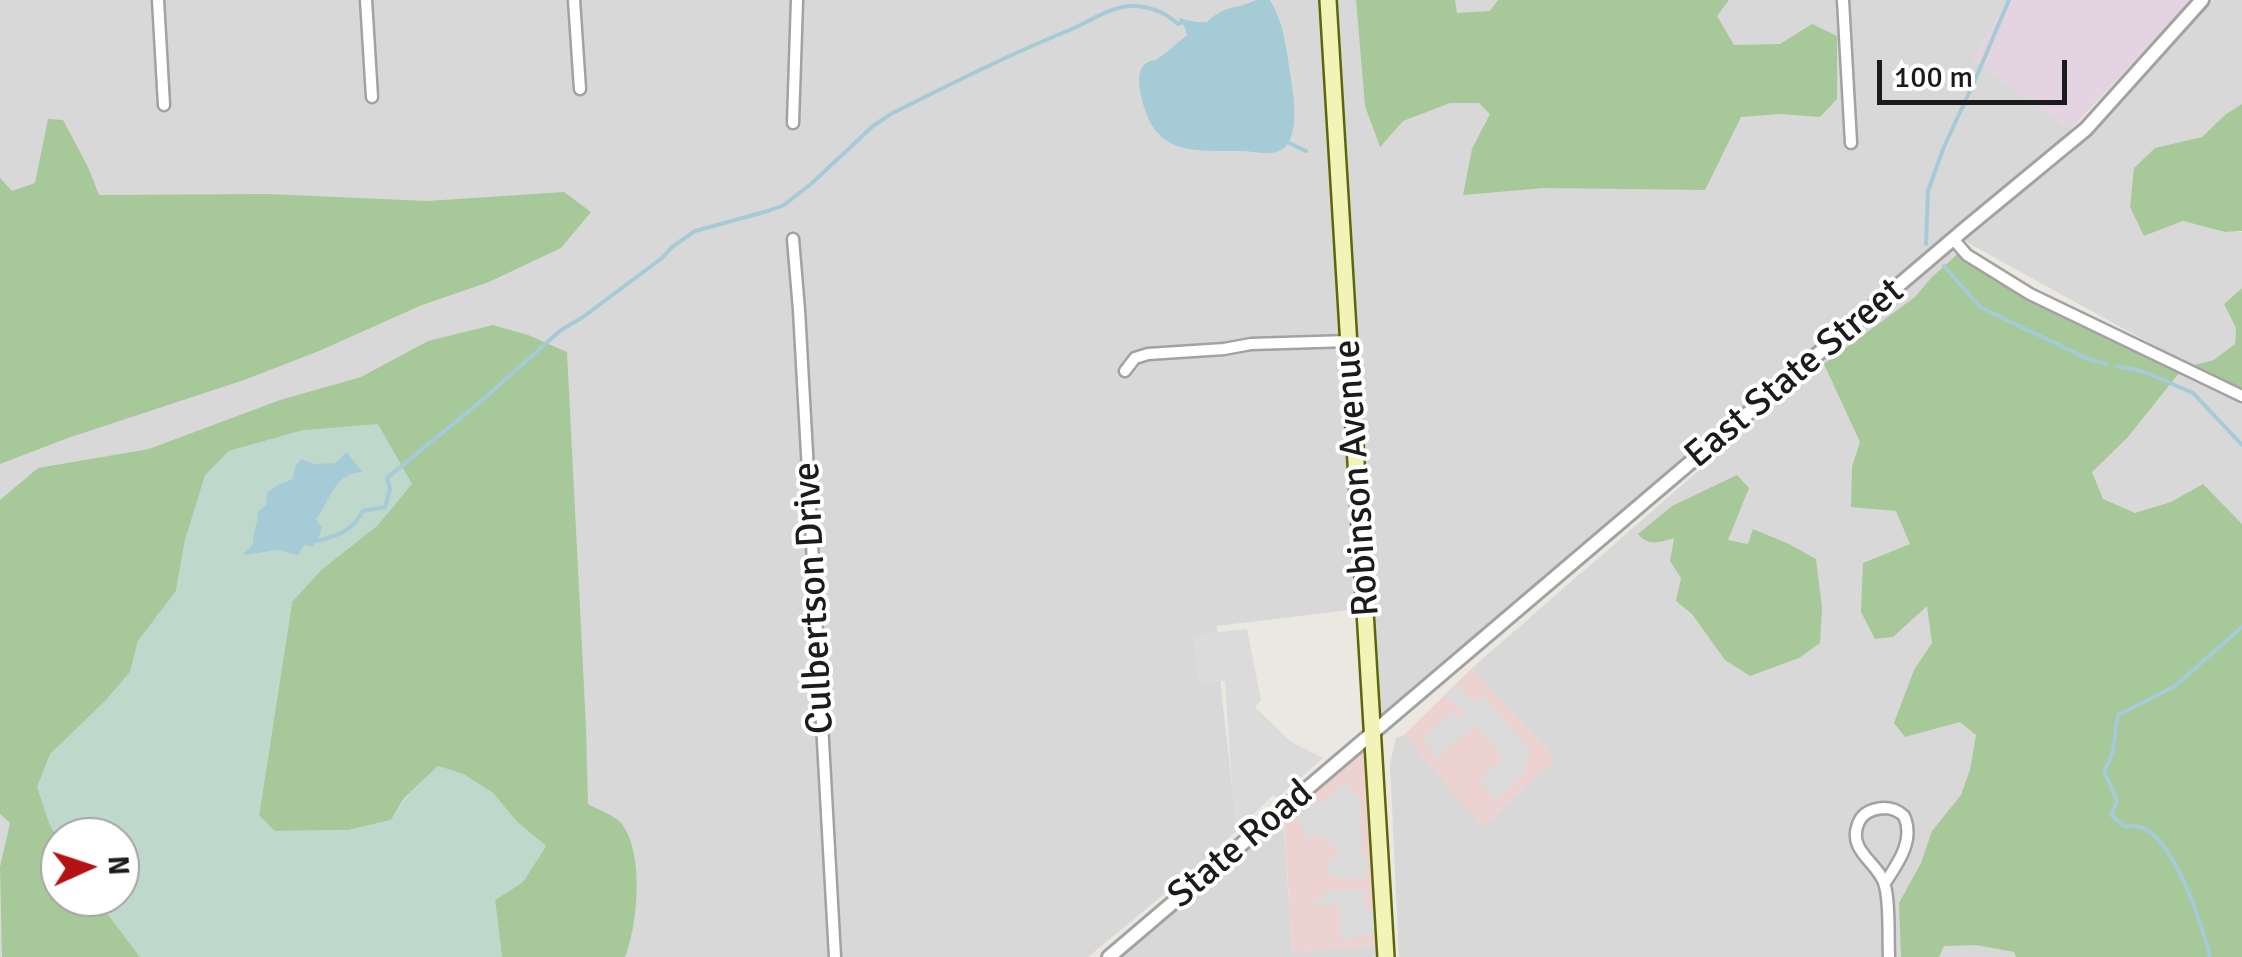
<!DOCTYPE html>
<html>
<head>
<meta charset="utf-8">
<style>
  body { margin:0 }
  #map { position:relative; width:2242px; height:957px; overflow:hidden; background:#ebe8e1; font-family:Signika,sans-serif }
  canvas { display:block }
  .north { position:absolute; left:40px; top:817px; width:100px; height:100px; box-sizing:border-box; background:#fff; border:2px solid #a4a4a4; border-radius:50%; rotate:87deg; font-size:28px; font-weight:700; line-height:40px; text-align:center; color:#1b1b1b }
  .north::after { content:''; display:block; margin:auto; width:35px; height:45px; background:#b51112; clip-path:polygon(50% 0,100% 100%,50% 72%,0 100%) }
  .scale { position:absolute; left:1877px; top:60px; width:190px; height:45px; box-sizing:border-box; border:5px solid #1b1b1b; border-top:0; padding-left:12px; font-size:30px; line-height:35px; white-space:nowrap; color:#1b1b1b; -webkit-text-stroke:8px #fff; paint-order:stroke }
</style>
</head>
<body>
<div id="map">
<canvas width="2242" height="957"></canvas>
<div class="north">N</div>
<div class="scale">100 m</div>
</div>
<script>
const ctx = document.querySelector('canvas').getContext('2d');
ctx.lineJoin = 'round';
function fill(path, color) {
  ctx.fillStyle = color;
  ctx.fill(path, 'evenodd');
}
function strokePath(path, color, width, dash) {
  ctx.strokeStyle = color;
  ctx.lineWidth = width;
  ctx.lineCap = dash ? 'butt' : 'round';
  ctx.setLineDash(dash || []);
  ctx.stroke(path);
}
function write(font, color, halo, rows, align = 'center') {
  ctx.font = font + ' Signika,sans-serif';
  ctx.lineWidth = 8;
  ctx.setLineDash([]);
  ctx.textBaseline = 'middle';
  ctx.strokeStyle = halo;
  ctx.fillStyle = color;
  for (const [text, x, y, turn = 0] of rows) {
    ctx.save();
    ctx.translate(x, y);
    ctx.rotate((+turn || 0) * Math.PI / 180);
    ctx.textAlign = isNaN(turn) ? turn : align;
    if (halo) ctx.strokeText(text, 0, 0);
    ctx.fillText(text, 0, 0);
    ctx.restore();
  }
}
fill(new Path2D(`
  M0 0H2008L1973 59 2079 135 1374 733 1366 608 1217 626 1221 688 1237 830 1209 857 1088 957H0ZM60 837H120V897H60Z
  M2213 0H2242V104L2226 114 2202 137 2155 149 2134 168 2144 236 2183 221 2225 232H2242V288L2224 304 2236 328 2235 344 2242 388 2191 366 1961 239 2071 154Z
  M1952 250 1995 276 2242 400V957H1399L1390 764 1396 738 1404 735 1484 826 1555 759 1472 668Z
  M1283 809 1292 953 1385 944 1386 957H1109Z`), '#d9d8d8');
fill(new Path2D(`
  M1472 668 1555 759 1483 827 1404 735Z
  M1369 741 1380 945 1292 953 1284 817Z`), '#ecd2d1');
fill(new Path2D(`
  M2008 0H2192L2071 129 1973 59Z`), '#e4d3e1');
fill(new Path2D(`
  M1356 0H1455L1457 13 1490 11 1498 0H1729L1717 16 1734 45 1780 44 1812 24 1837 36V99L1820 117 1780 114 1741 117 1705 190 1544 188 1463 195 1472 149 1490 114 1479 103H1450L1403 121 1380 147 1365 106Z
  M2242 104V231L2225 232 2183 221 2144 236 2130 207 2134 168 2155 148 2202 137 2226 114Z
  M48 119 63 120 88 167 99 195 268 194 427 201 564 192 591 212 561 248 489 282 422 305 319 351 244 380 68 438 0 464V178L12 191 35 183Z
  M1962 250 2030 294 2183 368 2214 360 2235 344 2236 328 2224 304 2242 288V396L2183 368 2127 438 2092 472 2103 499 2135 513 2171 502 2203 484 2242 524V957H2016L2014 952 1976 945 1944 946 1939 957H1901L1899 903 1921 863 1932 831 1961 795 1970 770 1976 735 1960 722 1905 737 1894 723 1914 670 1932 643 1927 606 1893 637 1875 639 1861 612 1863 563 1910 544 1896 511 1851 507 1852 467 1860 442 1824 364 1915 297 1931 278Z
  M493 325 528 335 567 352 586 727 588 804C598 810 615 815 622 824 644 853 638 925 625 957H502L495 900 523 882 546 846 517 822 493 793 463 774 438 766 404 798 391 820 349 830 274 831 259 816 292 602 321 570 378 525 304 430 229 451 206 475 185 540 176 591 138 641 130 672 107 699 49 823 60 844V897H95L140 957H2L0 867 10 823 0 814V500L38 468 149 449 280 400 361 377 428 341Z
  M1737 475 1749 488 1728 540 1748 544 1753 529 1789 544 1816 559 1822 608 1820 643 1799 658 1750 676 1725 660 1692 614 1676 601 1681 578 1670 561 1674 538C1660 542 1649 547 1638 534L1672 506Z`), '#a7c899');
fill(new Path2D(`
  M378 424 412 484 378 525 321 570 292 602 259 815 275 831 349 830 391 820 410 793 438 766 463 774 493 793 517 822 546 846 523 882 495 900 502 957H140L95 897H120V837H60V844L49 823 37 787 50 754 107 699 130 672 138 641 176 591 185 540 205 475 229 451 304 430Z`), '#bfd8cc');
fill(new Path2D(`
  M1247 629 1261 701 1255 707 1291 742 1323 758 1277 798 1273 795 1237 830H1235L1225 681 1198 684 1193 635Z
  M1458 684V687L1472 701 1476 702 1483 695 1533 754 1525 760 1527 763 1522 768 1526 773 1496 799 1479 781 1503 758 1475 725 1437 758 1422 738 1454 711 1460 717 1465 715 1463 710 1444 696Z
  M1345 783H1352L1348 788 1351 794H1359L1362 853 1366 854 1367 876 1363 878 1339 879 1328 874 1326 866 1339 849 1317 833 1309 842 1297 815 1315 801 1319 804Z
  M1365 889 1362 902 1366 909 1374 912 1375 932 1341 941 1339 904 1310 906 1328 890Z`), '#dbdbdb');
fill(new Path2D(`
  M1256 0H1270C1284 23 1286 47 1290 73 1293 91 1300 133 1285 147 1274 158 1254 151 1241 151 1190 151 1153 155 1141 95 1139 86 1137 72 1144 65 1148 61 1152 61 1157 59 1168 52 1177 43 1187 35L1184 25 1178 24 1180 18C1189 21 1198 23 1207 22 1226 4 1235 10 1256 0Z
  M347 452 362 472C332 474 331 501 316 519L322 528 317 541 311 547 305 544 298 555 278 550 243 555 253 544C253 532 258 523 258 512L266 505 267 493 278 485 293 479 295 467 301 459 314 464 335 463Z`), '#a4cbd6');
strokePath(new Path2D(`
  M1289 143 1306 151
  M1926 244 1928 191 1943 149 1975 80 2009 0
  M1944 266 1980 307 2088 359 2107 364
  M2117 366 2145 372 2193 393 2242 445
  M317 541C338 536 353 530 363 511L385 507 390 489 387 478 480 402 561 330 583 317 662 258 672 247 695 231 768 211 784 205 811 184 873 126 891 114C951 84 1010 54 1072 29 1090 21 1109 8 1129 6 1147 5 1165 12 1178 24
  M2210 957C2203 926 2173 836 2140 827 2135 826 2129 826 2124 826L2111 815 2117 801 2104 771C2117 750 2113 739 2118 715L2175 686 2242 627`), '#a4cbd6', 4);
const minor = new Path2D(`
  M158 0 164 105
  M366 0 372 97
  M574 0 580 89
  M1843 0 1851 143
  M793 123 797 0
  M793 239 799 310 835 957
  M1953 239 1967 255 2030 294 2242 396
  M1125 371 1135 358 1148 354 1224 349 1251 344 1349 341
  M1885 883C1898 863 1915 840 1904 816 1897 810 1892 808 1883 808 1871 809 1862 813 1858 824 1847 852 1880 863 1885 886 1890 904 1888 937 1889 957`);
const tertiary = new Path2D(`
  M1109 957 1966 228 2086 129 2202 0`);
const secondary = new Path2D(`
  M1328 0 1386 957`);
strokePath(minor, '#a2a2a2', 15);
strokePath(tertiary, '#a2a2a2', 18);
strokePath(secondary, '#5d660d', 20);
strokePath(minor, '#fff', 10);
strokePath(tertiary, '#fff', 12);
strokePath(secondary, '#f1f3b7', 15);
write('38px', '#1b1b1b', '#fff', [
  ["East State Street",1795,374,-40],
  ["Robinson Avenue",1358,478,-94],
  ["Culbertson Drive",815,598,-93],
  ["State Road",1241,845,-40]
]);
</script>
</body>
</html>
